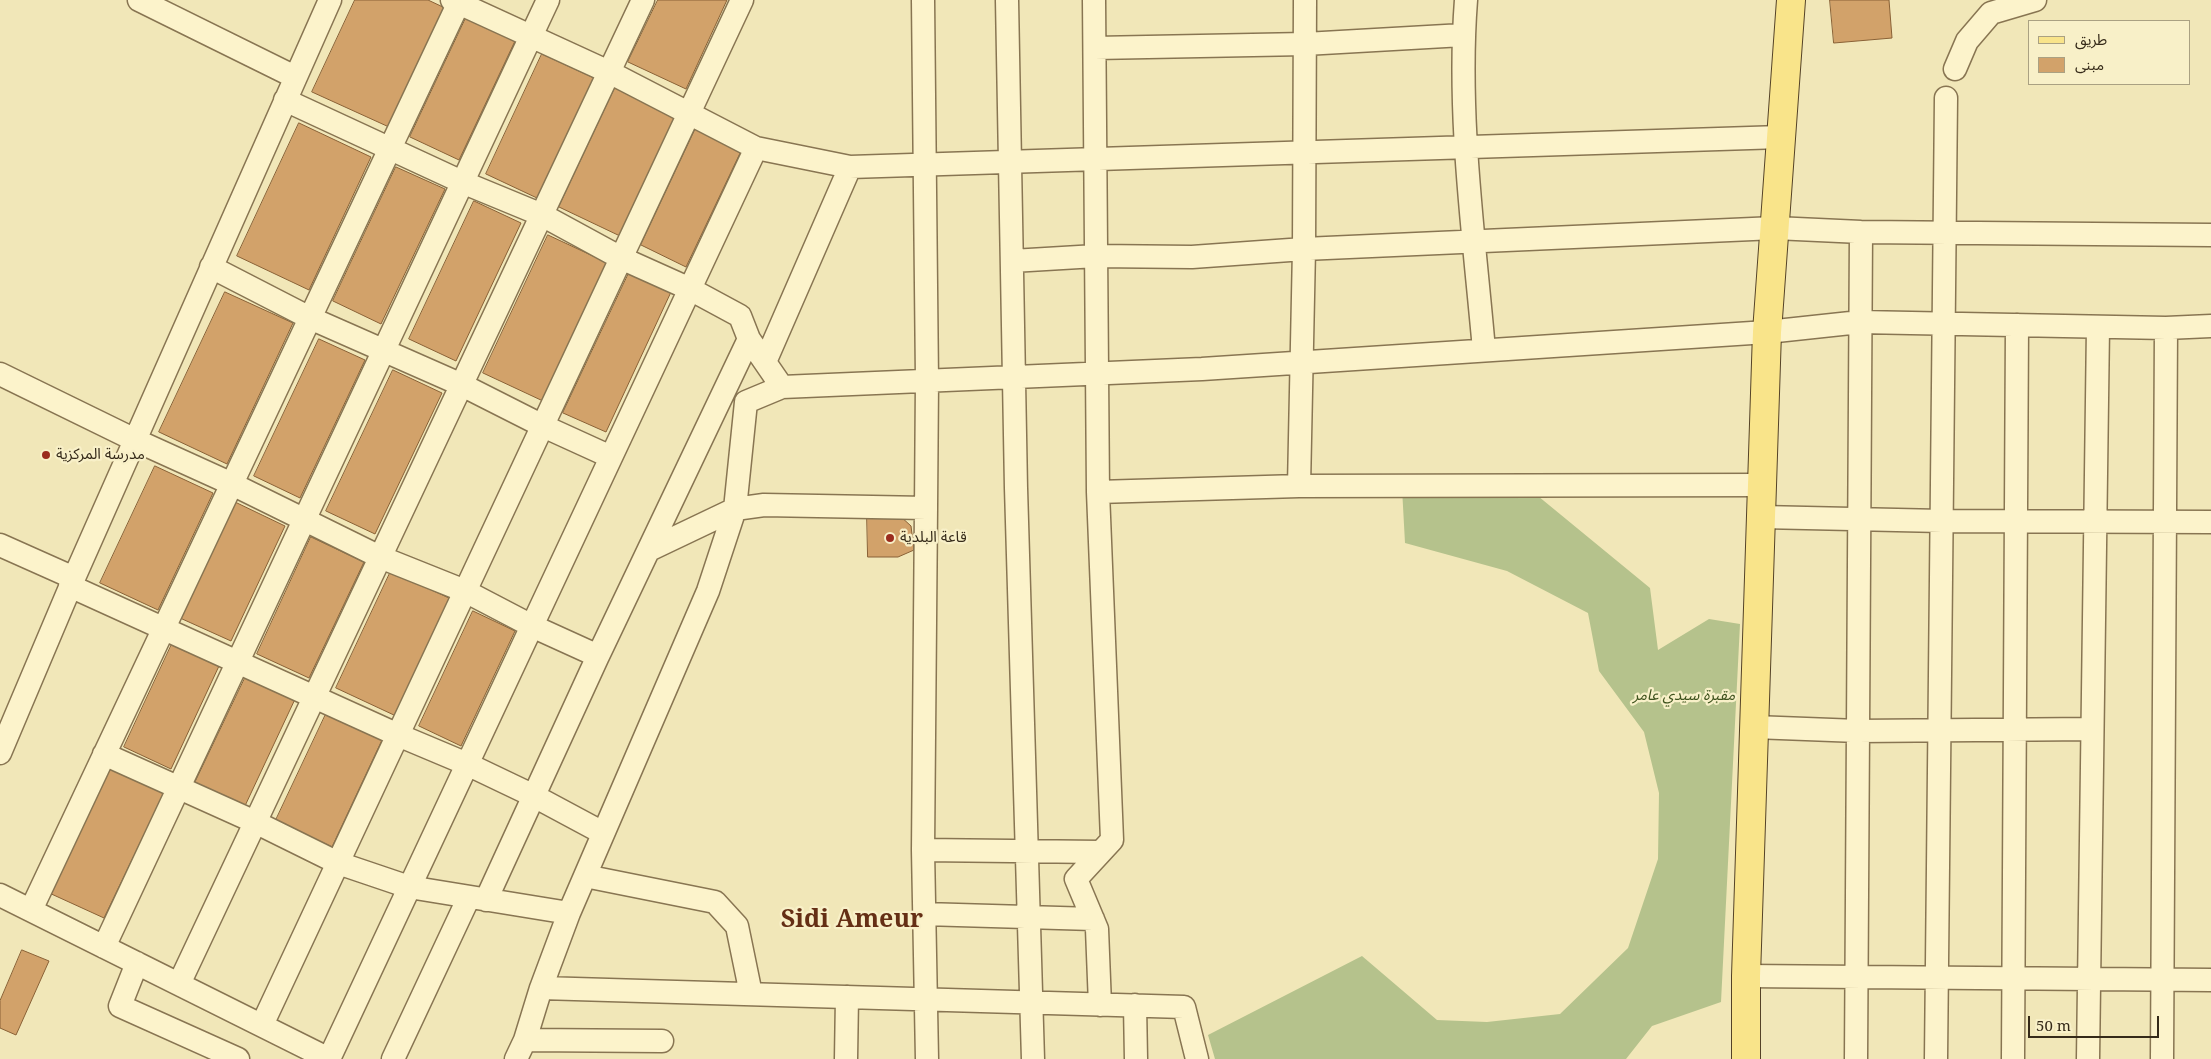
<!DOCTYPE html>
<html>
<head>
<meta charset="utf-8">
<style>
  body { margin:0 }
  #map { position:relative; width:2211px; height:1059px; overflow:hidden; background:#f1e7b8; font-family:"Noto Serif","Noto Sans Arabic",serif }
  canvas { display:block }
  .legend { position:absolute; left:2028px; top:20px; width:162px; height:65px; box-sizing:border-box; background:#f8f0c8; border:1px solid #aaa182; margin:0; padding:6px 9px; list-style:none; font-size:15px; color:#352a19 }
  .legend li { display:flex; align-items:center; gap:10px; height:25px }
  .legend b { width:25px; border:1px solid #aaa182 }
  .scale { position:absolute; left:2028px; top:1016px; width:131px; height:22px; box-sizing:border-box; border:2px solid #352a19; border-top:0; padding-left:6px; font-size:15px; line-height:18px; white-space:nowrap; color:#352a19; -webkit-text-stroke:4px #f8f0c8; paint-order:stroke }
</style>
</head>
<body>
<div id="map">
<canvas width="2211" height="1059"></canvas>
<ul class="legend">
<li><b style="height:6px;background:#f9e48a"></b>طريق</li>
<li><b style="height:14px;background:#d2a26a"></b>مبنى</li>
</ul>
<div class="scale">50 m</div>
</div>
<script>
const ctx = document.querySelector('canvas').getContext('2d');
ctx.lineJoin = 'round';
function fill(path, color) {
  ctx.fillStyle = color;
  ctx.fill(path, 'evenodd');
}
function strokePath(path, color, width, dash) {
  ctx.strokeStyle = color;
  ctx.lineWidth = width;
  ctx.lineCap = dash ? 'butt' : 'round';
  ctx.setLineDash(dash || []);
  ctx.stroke(path);
}
function write(font, color, halo, rows, align = 'center') {
  ctx.font = font + ' "Noto Serif","Noto Sans Arabic",serif';
  ctx.lineWidth = 4.5;
  ctx.setLineDash([]);
  ctx.textBaseline = 'middle';
  ctx.strokeStyle = halo;
  ctx.fillStyle = color;
  for (const [text, x, y, turn = 0] of rows) {
    ctx.save();
    ctx.translate(x, y);
    ctx.rotate((+turn || 0) * Math.PI / 180);
    ctx.textAlign = isNaN(turn) ? turn : align;
    if (halo) ctx.strokeText(text, 0, 0);
    ctx.fillText(text, 0, 0);
    ctx.restore();
  }
}
fill(new Path2D(`
  M1527 487 1650 588 1658 650 1709 619 1740 624 1721 1002 1652 1026 1626 1059H1215L1208 1035 1362 956 1437 1020 1487 1022 1560 1014 1628 948 1658 859 1659 793 1644 732 1599 671 1588 613 1507 571 1405 543 1402 488Z`), '#b5c28c');
const building = new Path2D(`
  M355 0H428L445 8 389 127 312 92Z
  M658 0H727L686 89 628 62Z
  M1830 0H1889L1892 38 1834 43Z
  M466 18 515 41 459 160 410 137Z
  M542 54 594 78 537 198 486 174Z
  M615 88 676 116 620 236 559 207Z
  M299 123 371 157 309 290 237 256Z
  M696 128 742 149 686 267 641 245Z
  M396 167 445 189 381 324 333 301Z
  M474 201 521 223 456 361 409 339Z
  M548 235 608 263 543 401 483 373Z
  M629 273 671 292 606 432 563 413Z
  M225 292 293 323 227 464 159 432Z
  M319 339 365 360 300 498 254 476Z
  M393 370 442 393 375 534 326 511Z
  M155 466 213 493 158 610 100 583Z
  M235 502 285 526 231 641 180 618Z
  M867 515H899L911 526 914 550 898 557H868Z
  M311 537 364 562 309 678 257 654Z
  M391 571 451 599 396 716 336 688Z
  M473 611 515 631 461 746 419 726Z
  M172 644 219 666 171 769 124 747Z
  M247 674 296 697 244 808 194 785Z
  M326 714 382 740 332 847 276 820Z
  M108 764 165 791 104 918 47 892Z
  M22 950 49 961 16 1035 0 1028V1001Z`);
fill(building, '#d2a26a');
strokePath(building, '#896136', 1);
const minor = new Path2D(`
  M139 0 295 77
  M1007 0 1016 488 1033 1059
  M1094 0 1098 492 1299 486 1762 485
  M1466 0C1457 116 1474 235 1484 350
  M1095 48 1305 44 1463 35
  M1955 69 1967 41 1991 13 2035 0
  M285 100 462 182 542 215 621 258 690 289 740 316 749 339
  M756 148 850 167 1781 137
  M1012 261 1096 256 1192 257 1304 249 1775 228 1861 232 2211 235
  M211 267 310 318 462 385 543 426 611 457
  M765 362 850 167
  M0 374 135 440 232 484 380 557 465 591 532 626 598 656 486 900
  M1299 486 1304 249 1305 0
  M1098 492 1112 840 1076 879 1097 929 1100 1005
  M926 508 923 850 927 1059
  M1761 517 1942 521 2211 522
  M0 545 74 578
  M649 550 735 509 746 402 782 387 1202 369 1767 332 1860 322 2166 328 2211 326
  M70 586 398 735 467 764 534 796 603 833
  M598 656 749 339 782 387
  M1754 727 1858 731 2092 729
  M0 753 74 578 330 0
  M104 754 255 822 338 863 409 887 569 913 541 988 525 1040 516 1059
  M923 850 1101 852
  M585 876 715 902 737 926 751 994
  M0 895 329 1059
  M31 910 460 0
  M569 913 708 591 735 509 764 505 926 508 927 380 923 0
  M924 914 1093 919
  M104 947 548 0
  M137 963 120 1006 238 1059
  M1746 976 2211 980
  M179 984 643 0
  M541 988 1184 1007 1197 1059
  M1135 1005 1136 1059
  M262 1025 742 0
  M525 1040 662 1041
  M329 1059 756 148 609 72 452 0
  M393 1059 469 897
  M846 1059 847 997
  M1856 1059 1861 232
  M1936 1059 1946 98
  M2013 1059 2017 325
  M2088 1059 2098 327
  M2162 1059 2166 328`);
const major = new Path2D(`
  M1746 1059V976L1767 332 1791 0`);
strokePath(minor, '#887552', 25);
strokePath(major, '#544227', 30);
strokePath(minor, '#fcf3cb', 22);
strokePath(major, '#f9e48a', 28);
for (const [x, y, r, color] of [
  [46,455,5,"#9b2c1e"],
  [890,538,5,"#9b2c1e"]
]) {
  const dot = new Path2D();
  dot.arc(x, y, r, 0, 2 * Math.PI);
  ctx.fillStyle = color;
  ctx.fill(dot);
  strokePath(dot, '#f8f0c8', 2);
}
write('15px', '#352a19', '#f8f0c8', [
  ["مدرسة المركزية",56,455],
  ["قاعة البلدية",900,538]
], 'left');
write('italic 15px', '#3f531e', '#f8f0c8', [
  ["مقبرة سيدي عامر",1684,696]
]);
write('bold 25px', '#652f15', '#f8f0c8', [
  ["Sidi Ameur",852,920]
]);
</script>
</body>
</html>
